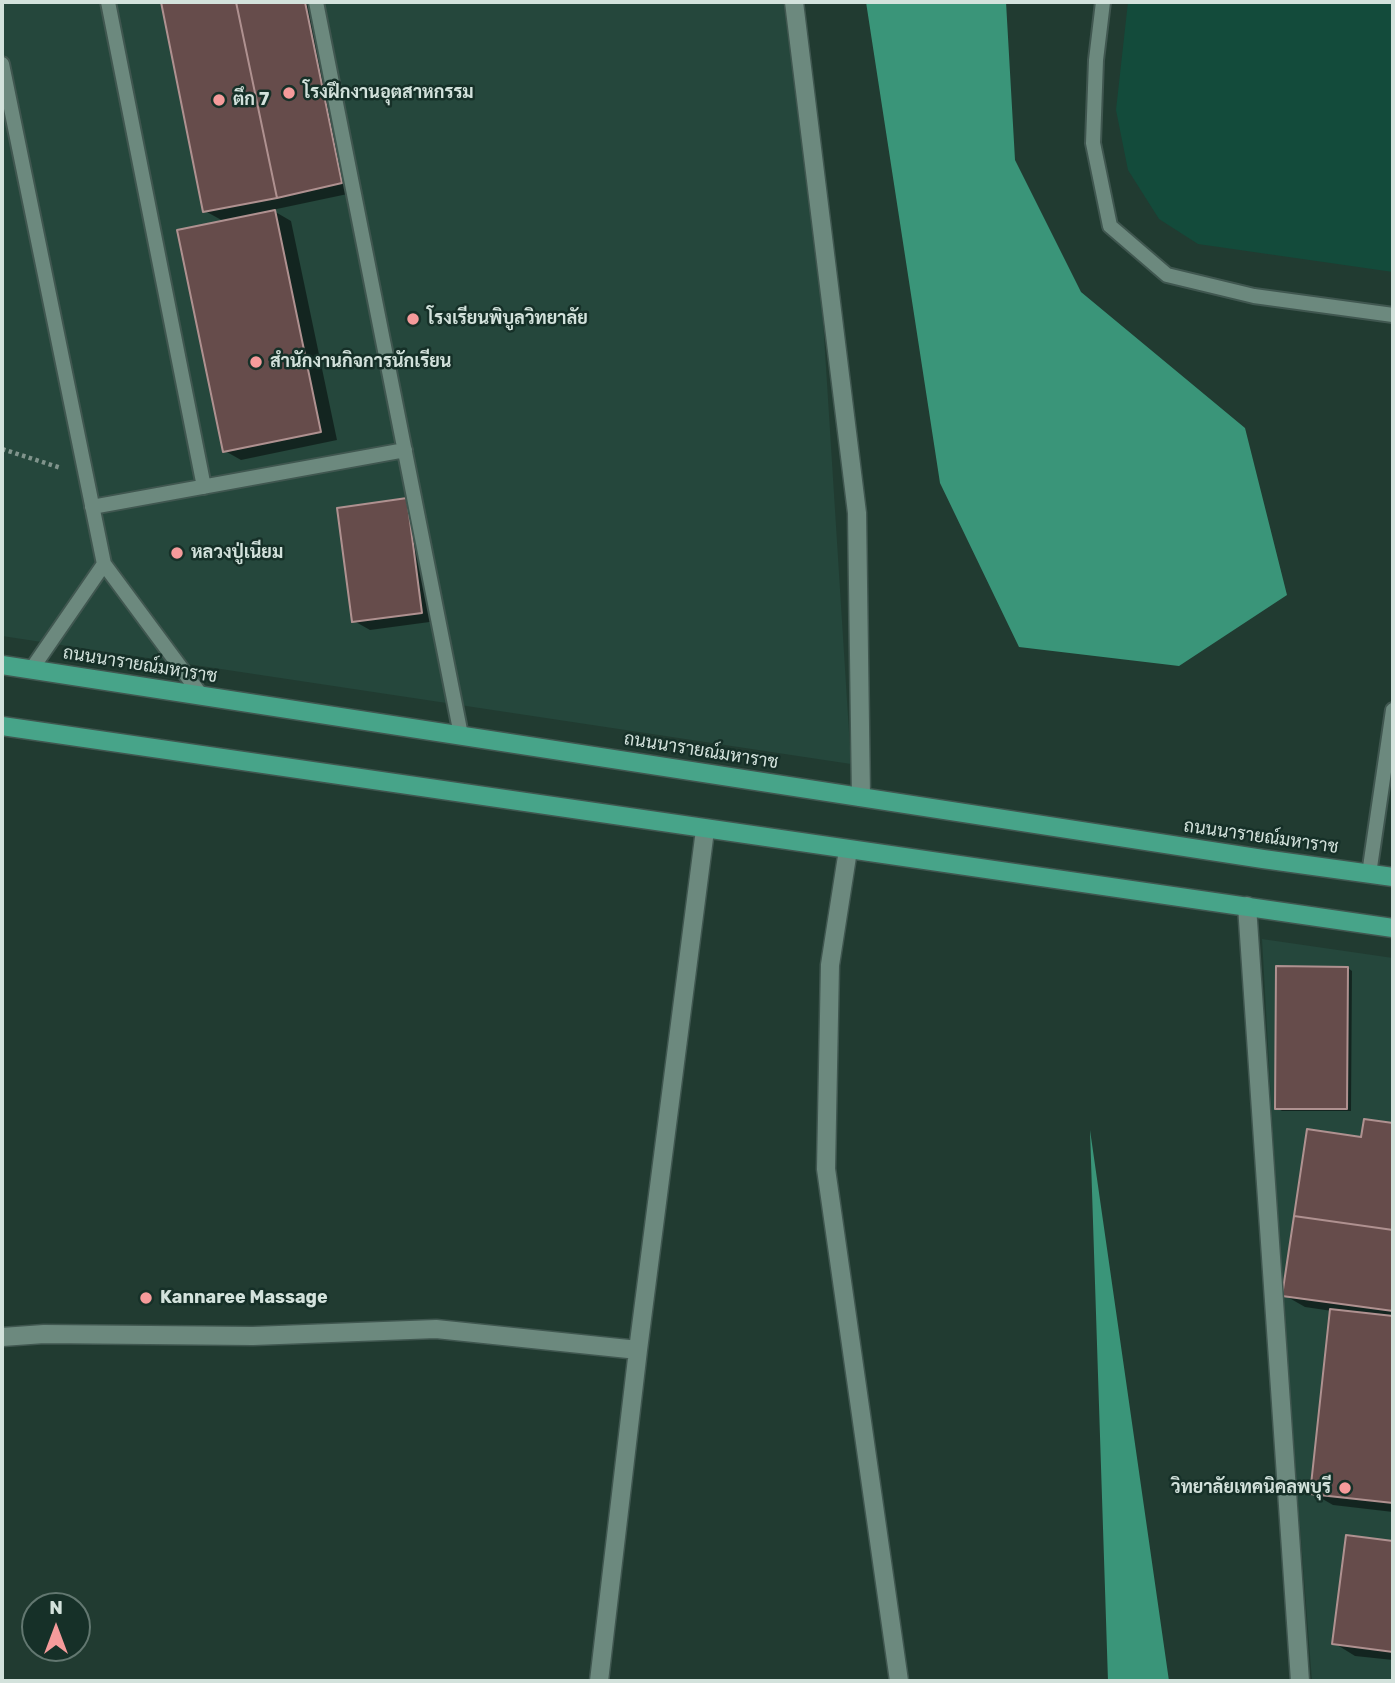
<!DOCTYPE html>
<html>
<head>
<meta charset="utf-8">
<style>
  body { margin:0 }
  #map { position:relative; width:1395px; height:1683px; overflow:hidden; background:#213b31; font-family:Rubik,sans-serif }
  canvas { display:block }
  .frame { position:absolute; inset:0; border:4px solid #d3e2dc; pointer-events:none }
  .north { position:absolute; left:21px; top:1592px; width:70px; height:70px; box-sizing:border-box; background:#163028; border:2px solid #627770; border-radius:50%; rotate:0deg; font-size:19px; font-weight:700; line-height:28px; text-align:center; color:#d3e2dc }
  .north::after { content:''; display:block; margin:auto; width:24px; height:32px; background:#f59b9b; clip-path:polygon(50% 0,100% 100%,50% 72%,0 100%) }
</style>
</head>
<body>
<div id="map">
<canvas width="1395" height="1683"></canvas>
<div class="frame"></div>
<div class="north">N</div>
</div>
<script>
const ctx = document.querySelector('canvas').getContext('2d');
ctx.lineJoin = 'round';
function fill(path, color) {
  ctx.fillStyle = color;
  ctx.fill(path, 'evenodd');
}
function strokePath(path, color, width, dash) {
  ctx.strokeStyle = color;
  ctx.lineWidth = width;
  ctx.lineCap = dash ? 'butt' : 'round';
  ctx.setLineDash(dash || []);
  ctx.stroke(path);
}
function write(font, color, halo, rows, align = 'center') {
  ctx.font = font + ' Rubik,Sarabun,sans-serif';
  ctx.lineWidth = 5;
  ctx.setLineDash([]);
  ctx.textBaseline = 'middle';
  ctx.strokeStyle = halo;
  ctx.fillStyle = color;
  for (const [text, x, y, turn = 0] of rows) {
    ctx.save();
    ctx.translate(x, y);
    ctx.rotate((+turn || 0) * Math.PI / 180);
    ctx.textAlign = isNaN(turn) ? turn : align;
    if (halo) ctx.strokeText(text, 0, 0);
    ctx.fillText(text, 0, 0);
    ctx.restore();
  }
}
fill(new Path2D(`
  M2 2H803L851 764 2 636Z
  M1262 939 1393 958V1681H1312L1282 1296Z`), '#25473c');
fill(new Path2D(`
  M1128 2H1393V272L1198 244 1159 219 1128 170 1116 110Z`), '#134b3b');
fill(new Path2D(`
  M866 2H1006L1015 160 1081 292 1245 428 1287 595 1179 666 1019 647 940 483Z
  M1090 1130 1169 1681H1108Z`), '#3a9579');
fill(new Path2D(`
  M163 2H318L357 192 272 210 291 221 337 440 241 460 225 451V222L205 211Z
  M407 500 423 510 437 621 370 630 354 621Z
  M1348 968 1352 971 1351 1111H1282L1277 1108Z
  M1366 1121 1393 1125V1512L1333 1505 1312 1493 1332 1311 1305 1307 1284 1295 1363 1139Z
  M1348 1537 1393 1543V1660L1355 1656 1334 1643Z`), '#0007');
const building = new Path2D(`
  M161 2H236L277 198 203 212Z
  M236 2H305L342 183 277 198Z
  M275 210 321 432 223 452 177 230Z
  M407 498 422 613 352 622 337 508Z
  M1276 966 1348 967 1347 1109H1275Z
  M1364 1119 1393 1123V1230L1294 1216 1307 1129 1361 1137Z
  M1294 1216 1393 1230V1311L1282 1296Z
  M1330 1309 1393 1316V1503L1310 1494Z
  M1346 1535 1393 1541V1652L1332 1644Z`);
fill(building, '#664c4b');
strokePath(building, '#af9190', 2);
const lane = new Path2D(`
  M108 2 204 487
  M316 2 461 735
  M1103 2 1096 60 1093 143 1110 226 1167 275 1254 296 1393 315
  M2 64 104 564
  M92 507 405 450
  M31 670 104 564 201 695
  M1369 874 1393 710`);
const street = new Path2D(`
  M794 2 857 513 861 797
  M848 850 830 965 826 1169 899 1681
  M1247 906 1300 1681
  M2 1337 44 1334 253 1336 436 1329 638 1350
  M599 1681 638 1350 705 830`);
const primary = new Path2D(`
  M2 665 1263 859 1393 877
  M2 726 1393 928`);
strokePath(lane, '#405750', 18);
strokePath(street, '#405750', 21);
strokePath(primary, '#405750', 21);
strokePath(new Path2D(`
  M2 449 61 468`), '#80948c', 4.5, [3.5, 3.5]);
strokePath(lane, '#6c897e', 14);
strokePath(street, '#6c897e', 18);
strokePath(primary, '#47a489', 18);
for (const [x, y, r, color] of [
  [289,93,7,"#f59b9b"],
  [219,100,7,"#f59b9b"],
  [413,319,7,"#f59b9b"],
  [256,362,7,"#f59b9b"],
  [177,553,7,"#f59b9b"],
  [146,1298,7,"#f59b9b"],
  [1345,1488,7,"#f59b9b"]
]) {
  const dot = new Path2D();
  dot.arc(x, y, r, 0, 2 * Math.PI);
  ctx.fillStyle = color;
  ctx.fill(dot);
  strokePath(dot, '#163028', 2.5);
}
write('bold 18px', '#d3e2dc', '#163028', [
  ["โรงฝึกงานอุตสาหกรรม",303,93],
  ["ตึก 7",233,100],
  ["โรงเรียนพิบูลวิทยาลัย",427,319],
  ["สำนักงานกิจการนักเรียน",270,362],
  ["หลวงปู่เนียม",191,553],
  ["Kannaree Massage",160,1298],
  ["วิทยาลัยเทคนิคลพบุรี",1331,1488,"right"]
], 'left');
write('18px', '#d3e2dc', '#163028', [
  ["ถนนนารายณ์มหาราช",140,665,9],
  ["ถนนนารายณ์มหาราช",701,751,9],
  ["ถนนนารายณ์มหาราช",1261,837,8]
]);
</script>
</body>
</html>
